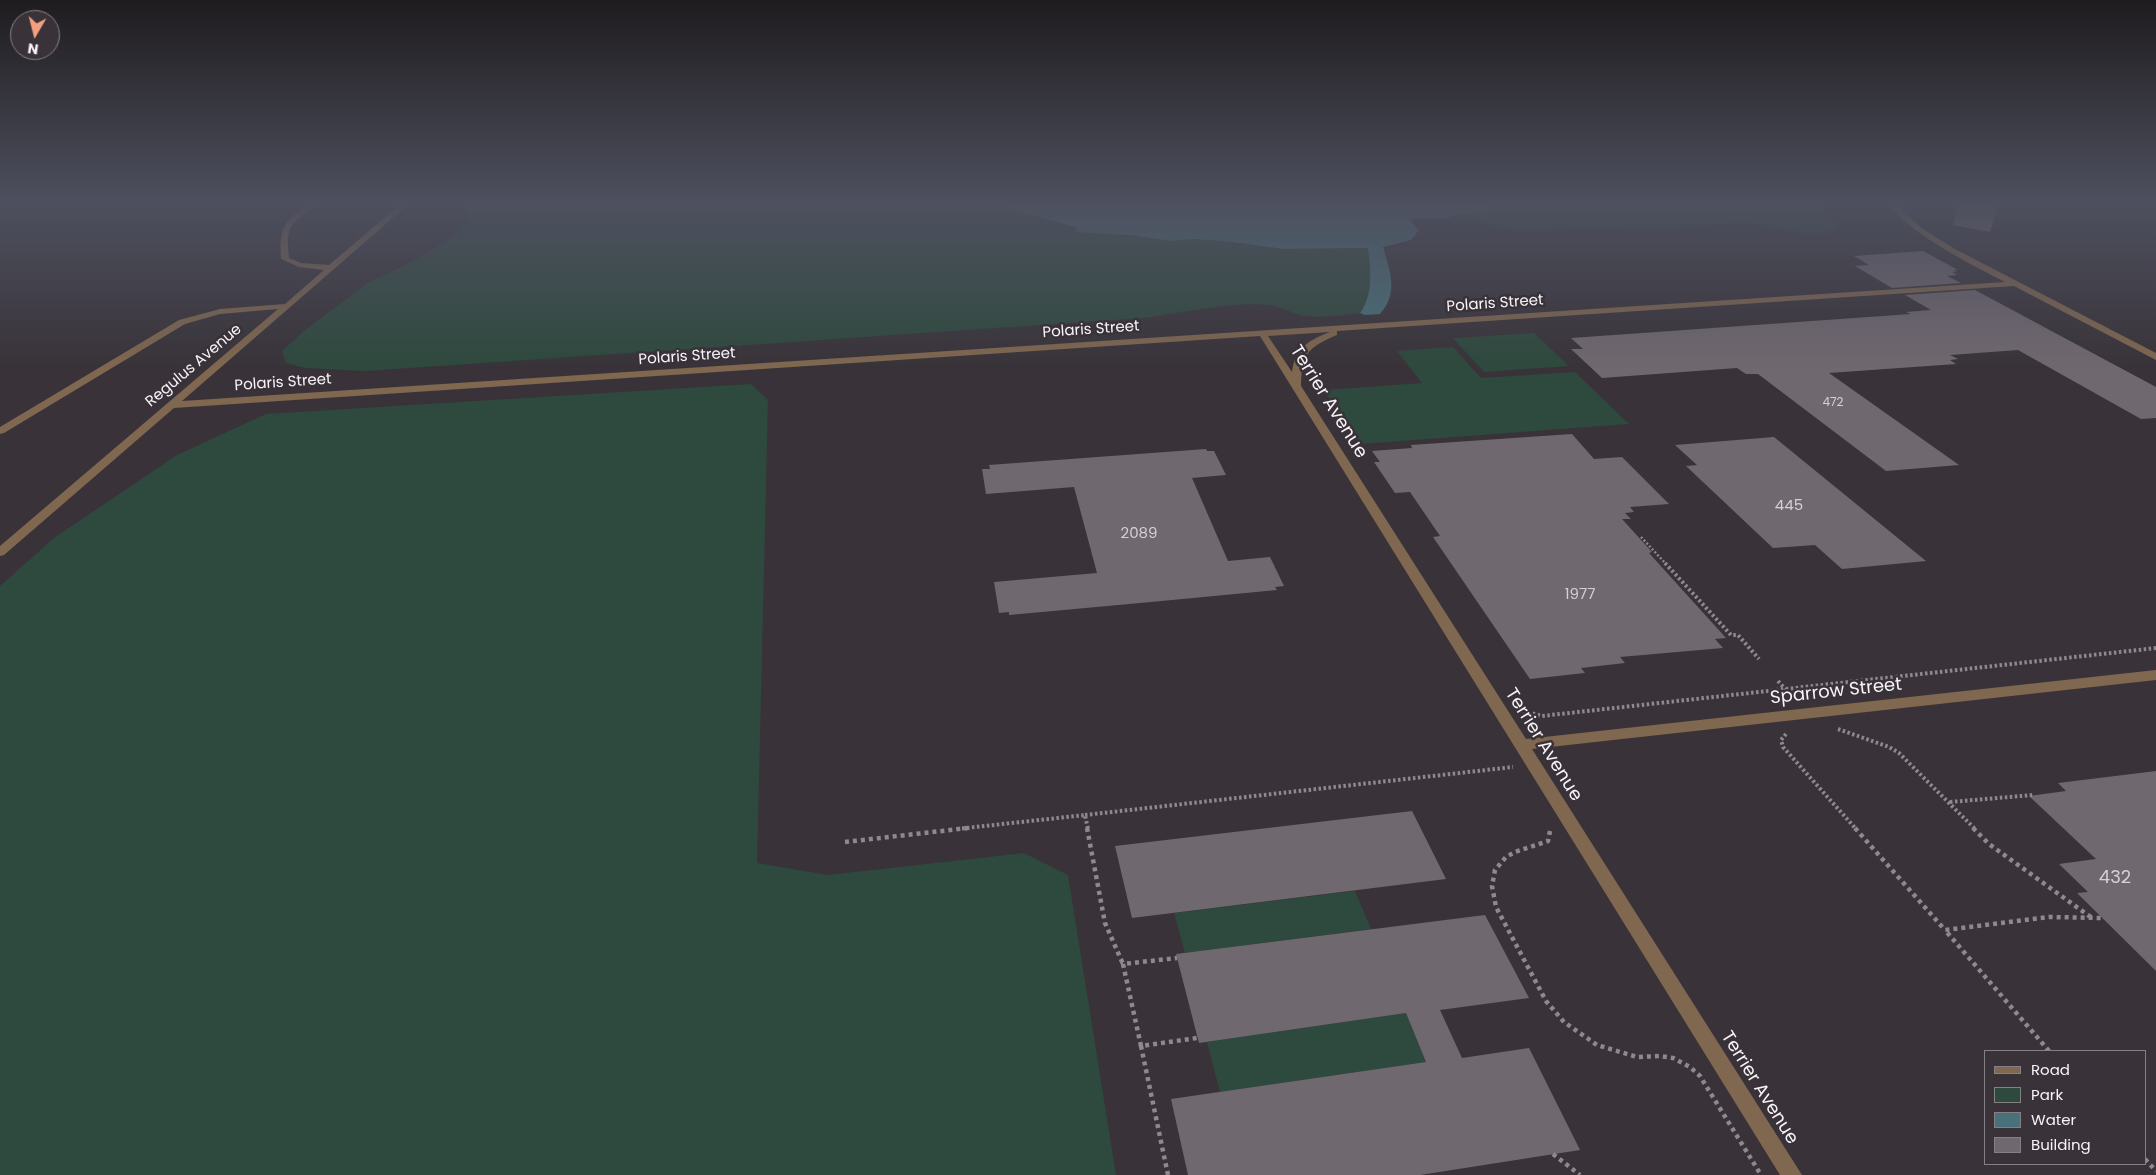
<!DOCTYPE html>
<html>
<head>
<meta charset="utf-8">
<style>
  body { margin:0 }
  #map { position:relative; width:2156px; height:1175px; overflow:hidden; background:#393339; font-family:Poppins,sans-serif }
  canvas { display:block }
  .legend { position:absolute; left:1984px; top:1050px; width:162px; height:115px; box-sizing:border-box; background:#393339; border:1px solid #858085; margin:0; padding:6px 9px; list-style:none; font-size:15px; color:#f7f3f7 }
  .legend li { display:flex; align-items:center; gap:10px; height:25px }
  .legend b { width:25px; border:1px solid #858085 }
  .north { position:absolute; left:10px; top:10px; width:50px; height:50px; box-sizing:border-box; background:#393339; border:1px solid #858085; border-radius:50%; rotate:188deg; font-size:14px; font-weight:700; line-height:20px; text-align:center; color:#f7f3f7 }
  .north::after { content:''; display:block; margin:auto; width:18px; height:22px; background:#f2a07f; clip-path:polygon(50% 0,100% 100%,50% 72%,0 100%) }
</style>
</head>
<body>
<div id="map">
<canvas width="2156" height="1175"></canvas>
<ul class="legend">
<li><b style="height:6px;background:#80674f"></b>Road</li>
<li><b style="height:14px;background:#2e493d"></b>Park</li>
<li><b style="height:14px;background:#48717a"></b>Water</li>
<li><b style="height:14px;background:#70686f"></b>Building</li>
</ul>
<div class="north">N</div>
</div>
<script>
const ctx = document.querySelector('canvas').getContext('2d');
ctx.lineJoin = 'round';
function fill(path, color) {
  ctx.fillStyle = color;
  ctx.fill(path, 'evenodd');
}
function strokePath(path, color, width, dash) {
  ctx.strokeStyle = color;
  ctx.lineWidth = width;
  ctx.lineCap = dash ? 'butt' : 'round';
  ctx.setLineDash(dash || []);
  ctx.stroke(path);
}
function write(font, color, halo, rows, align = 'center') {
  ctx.font = font + ' Poppins,sans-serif';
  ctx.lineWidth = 5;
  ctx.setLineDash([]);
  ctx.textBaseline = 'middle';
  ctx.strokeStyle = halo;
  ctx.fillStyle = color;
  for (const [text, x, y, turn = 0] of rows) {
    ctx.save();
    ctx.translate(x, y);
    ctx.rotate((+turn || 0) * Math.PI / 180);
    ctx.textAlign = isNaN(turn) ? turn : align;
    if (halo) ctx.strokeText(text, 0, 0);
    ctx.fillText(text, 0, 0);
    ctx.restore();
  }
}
fill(new Path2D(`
  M466 203H988L1012 208 1079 229 1172 241 1194 239 1232 242 1284 249 1365 248 1368 249C1371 270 1373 295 1360 313 1343 315 1323 318 1306 316 1293 315 1282 306 1269 305 1234 301 1180 313 1143 318L365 371 306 368 286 363 282 351 304 331 369 282 407 264 444 243 470 222Z
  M1508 203H1821L1838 229C1810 239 1791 229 1764 225 1755 223 1746 223 1736 223L1518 231 1457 214 1485 211Z
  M1534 333 1569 366 1484 372 1453 338Z
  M1453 347 1481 378 1575 372 1629 424 1360 444 1324 390 1422 383 1397 351Z
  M751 384 768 400 757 863 828 875 1024 853 1068 875 1116 1175H0V586L54 538 177 455 266 414Z
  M1355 891 1371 929 1185 953 1174 913Z
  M1406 1013 1426 1062 1220 1092 1207 1042Z`), '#2e493d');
fill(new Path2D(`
  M988 203H1508L1485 211 1456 214 1448 218 1412 219 1411 222 1419 230 1411 240 1383 247C1390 271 1399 293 1380 314L1365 315 1360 313C1373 296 1371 270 1368 249L1366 248 1284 249 1232 242 1194 239 1172 241 1129 235 1075 232 1078 229 1075 227Z`), '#48717a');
fill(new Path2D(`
  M1959 203H1999L1990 232 1953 225Z
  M1923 251 1958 270H1953L1957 272H1952L1957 275 1947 276 1961 283 1892 288 1855 266 1869 265 1854 256Z
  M1975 290 2156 387V418L2141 419 2018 350 1950 355 1958 359 1950 360 1956 364 1829 373 1959 465 1886 471 1758 374H1746L1737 368 1602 378 1571 349H1583L1571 338 1911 314 1906 312 1931 310 1905 295Z
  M1572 434 1594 459 1622 457 1669 504 1630 507 1634 512 1625 513 1631 519H1622L1652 552 1649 553 1726 638 1715 639 1723 648 1620 657 1625 663 1581 668 1585 673 1530 679 1433 537 1440 536 1410 492 1395 493 1374 462H1380L1372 451 1412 448 1411 445Z
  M1774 437 1926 561 1842 569 1815 545 1773 548 1686 466 1697 465 1675 445Z
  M1206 449 1207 451H1214L1226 475 1192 478 1228 561 1270 557 1284 586 1275 587 1277 590 1151 602 1009 615V612L999 613 994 582 1097 573 1074 487 986 494 982 469H990L989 465Z
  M2156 771V971L2077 893 2088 892 2059 864 2096 859 2029 796 2066 791 2058 783Z
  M1412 811 1446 879 1132 918 1115 846Z
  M1485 915 1529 998 1440 1010 1462 1058 1529 1048 1580 1150 1420 1175H1188L1171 1099 1426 1062 1406 1013 1199 1043 1176 954Z`), '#70686f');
strokePath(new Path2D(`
  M1641 537 1666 564`), '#8e898e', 2.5, [2, 2]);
strokePath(new Path2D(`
  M1665 563 1731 635H1738L1759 659
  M1778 681 1793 698
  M1523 711 1542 716 2156 648
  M1838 729 1889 747 1899 753 1975 829
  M1786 734 1781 740 1783 747 1856 829
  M1950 802 2033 795
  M1085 815 1513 767
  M957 829 1085 815 1088 829`), '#8e898e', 4, [2.5, 2.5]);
strokePath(new Path2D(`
  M1087 828 1105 923 1123 964
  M1855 828 1945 930
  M1973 828 1989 844 2092 918
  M1550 831 1548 841 1515 852 1506 857 1495 870 1492 886 1496 907 1546 1001 1564 1022 1597 1045 1637 1057 1660 1056 1673 1058 1690 1067 1700 1076 1761 1175
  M845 842 968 828
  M1141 1046 1123 964 1177 958
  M2049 1051 1945 930 2049 917 2102 918
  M1553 1154 1580 1175
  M2145 1159 2156 1171
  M1168 1175 1141 1046 1197 1038`), '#8e898e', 4.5, [4, 4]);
fill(new Path2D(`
  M311 203H319C294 225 285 218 289 258L301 263 329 265 402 203H410L182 401 2005 282C1963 260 1919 239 1886 203H1894L1923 229 1955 249 2156 353V360L2014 286 1337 331V335C1307 348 1302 353 1301 386L1526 739 2156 670V680L1532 749 1802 1175H1780L1260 336 174 408 4 555 0 556V546L278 309 220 314 185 324 4 433 0 434V427L179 320 220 309 285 304 324 270 299 267 281 259C279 227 284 220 311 203ZM1330 332C1309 340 1295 348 1292 372L1268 336Z`), '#80674f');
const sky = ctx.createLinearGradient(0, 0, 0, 368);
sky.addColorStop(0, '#1f1c1f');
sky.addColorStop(0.55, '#4e505f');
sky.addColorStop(1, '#4e505f00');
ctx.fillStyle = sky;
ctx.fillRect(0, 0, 2156, 368);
write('12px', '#d5d0d5', null, [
  ["472",1833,403]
]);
write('15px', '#f7f3f7', '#393339', [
  ["Polaris Street",1495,304,-4],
  ["Polaris Street",1091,330,-4],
  ["Polaris Street",687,357,-4],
  ["Regulus Avenue",194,366,-40],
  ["Polaris Street",283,383,-4]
]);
write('15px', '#d5d0d5', null, [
  ["445",1789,506],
  ["2089",1139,534],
  ["1977",1580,595]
]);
write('18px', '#f7f3f7', '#393339', [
  ["Terrier Avenue",1328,402,58],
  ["Sparrow Street",1836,692,-6],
  ["Terrier Avenue",1543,745,58],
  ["Terrier Avenue",1759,1088,58]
]);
write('18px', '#d5d0d5', null, [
  ["432",2115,878]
]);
</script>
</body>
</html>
